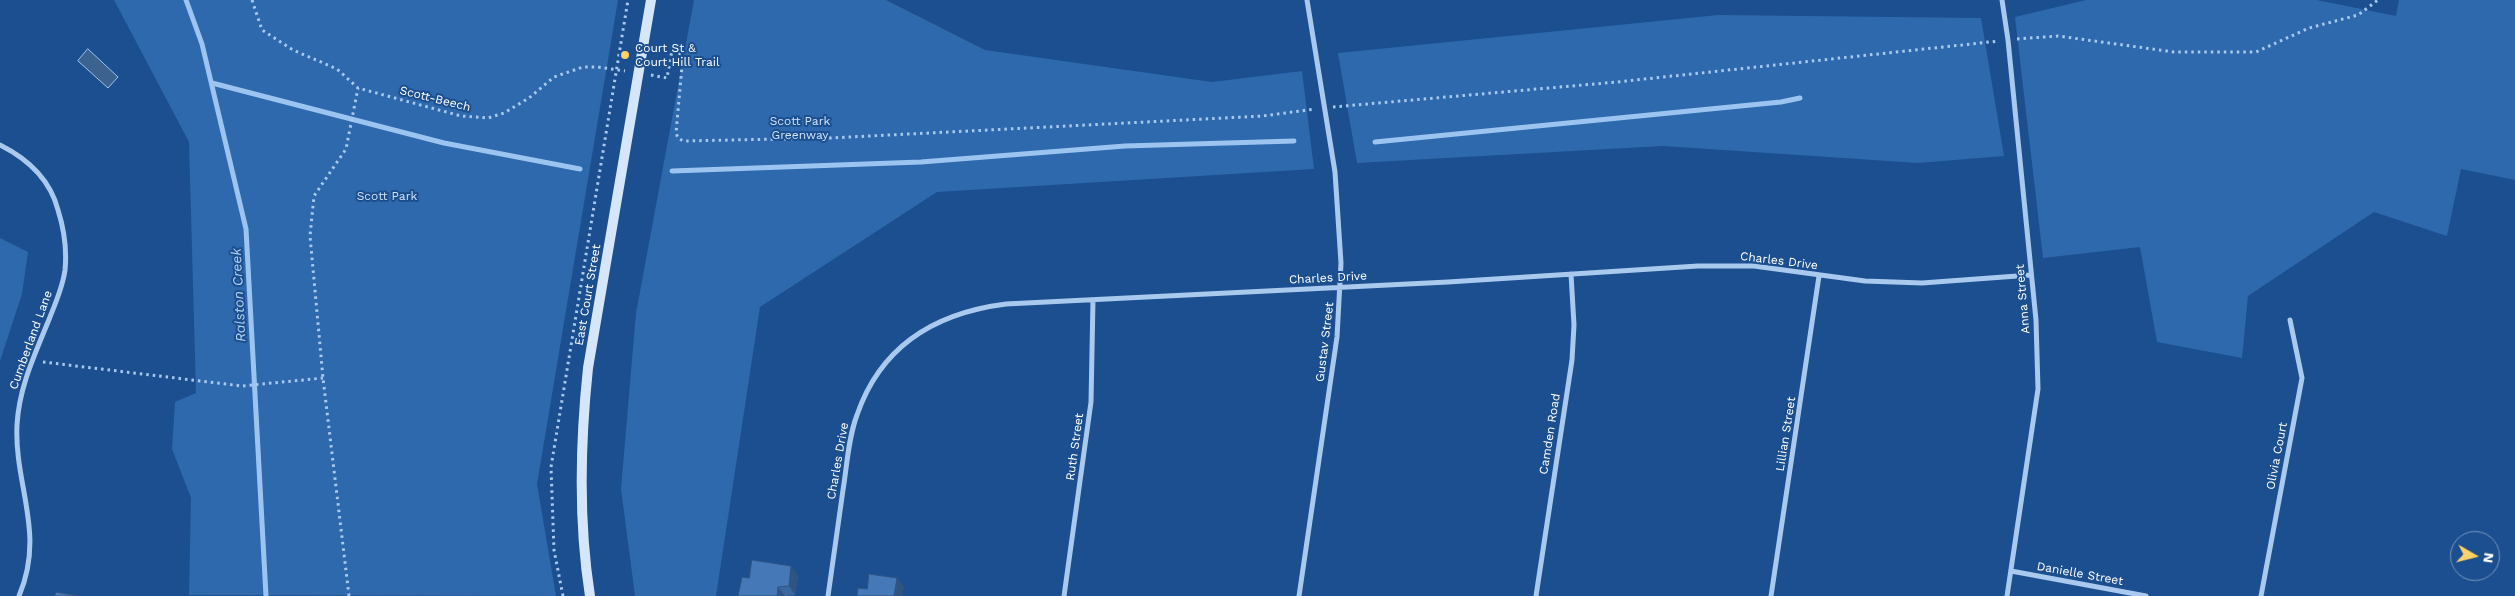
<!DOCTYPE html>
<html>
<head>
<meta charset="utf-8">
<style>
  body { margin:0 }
  #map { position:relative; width:2515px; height:596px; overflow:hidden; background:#1b4f8f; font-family:"Work Sans",sans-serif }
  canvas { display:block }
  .north { position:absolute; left:2450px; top:531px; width:50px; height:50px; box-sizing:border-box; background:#1b4f8f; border:1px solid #7695bc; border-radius:50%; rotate:98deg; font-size:14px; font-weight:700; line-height:20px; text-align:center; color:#fff }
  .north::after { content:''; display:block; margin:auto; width:18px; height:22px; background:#ffd166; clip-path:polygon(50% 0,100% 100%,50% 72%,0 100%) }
</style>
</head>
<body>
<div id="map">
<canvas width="2515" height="596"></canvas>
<div class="north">N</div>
</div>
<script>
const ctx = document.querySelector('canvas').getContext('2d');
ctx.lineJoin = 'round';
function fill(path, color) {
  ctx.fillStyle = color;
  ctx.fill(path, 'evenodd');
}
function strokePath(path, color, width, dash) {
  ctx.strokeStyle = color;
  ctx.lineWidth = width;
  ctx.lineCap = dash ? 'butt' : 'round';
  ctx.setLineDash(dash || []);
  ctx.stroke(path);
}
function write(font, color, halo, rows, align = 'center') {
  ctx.font = font + ' "Work Sans",sans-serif';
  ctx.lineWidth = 4;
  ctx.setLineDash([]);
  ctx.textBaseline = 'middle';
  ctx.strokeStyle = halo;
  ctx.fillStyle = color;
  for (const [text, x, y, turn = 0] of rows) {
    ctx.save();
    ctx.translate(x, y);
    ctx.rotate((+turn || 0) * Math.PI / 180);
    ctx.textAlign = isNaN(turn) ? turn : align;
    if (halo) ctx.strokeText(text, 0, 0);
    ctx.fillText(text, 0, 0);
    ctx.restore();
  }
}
fill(new Path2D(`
  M114 0H618L537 484 556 596 189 595 191 498 172 449 175 402 196 393 189 142Z
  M694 0H886L985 50 1212 82 1302 71 1314 169 937 192 760 307 716 596H635L621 489 636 313Z
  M2086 0H2317L2396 16 2399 0H2515V180L2461 169 2447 236 2374 212 2248 296 2242 358 2157 342 2140 247 2043 258 2015 17Z
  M1718 15 1981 18 2004 156 1918 163 1663 146 1357 163 1338 53Z
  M0 238 28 252 22 294 0 361Z`), '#2e69ad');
const water = new Path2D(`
  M88 49 118 77 108 88 78 61Z`);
fill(water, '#3c6290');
strokePath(water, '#9cc4f0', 1);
strokePath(new Path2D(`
  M186 0 202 44 246 229 266 596
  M212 83 444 143 580 169
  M1375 142 1781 102 1800 98
  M672 171 921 162 1125 146 1294 141`), '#9cc4f0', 5);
strokePath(new Path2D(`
  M252 0 262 30 293 50 337 69 358 88 461 116 488 118 504 113 529 98 554 77 583 67H598L625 71
  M2017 39 2058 36 2174 52H2256L2309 28 2358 15 2378 0
  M651 75 667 78 672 50 683 55 676 133 678 138 683 141 830 138 1048 127 1263 116 1315 109
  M1333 107 1617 82 1999 41
  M43 362 242 386 323 378
  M349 596 323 378 310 236 314 196 346 149 358 88
  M563 596 554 550 551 467 628 0`), '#a9c9ee', 3, [2.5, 4]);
strokePath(new Path2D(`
  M2002 0 2008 40 2036 320 2038 389 2007 596
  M0 145C28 159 50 179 58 210 64 229 67 250 65 270 63 286 56 302 50 317 36 352 19 386 17 425 14 485 46 533 19 596
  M2011 571 2146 596
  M828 596C833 561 838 526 843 490 847 466 848 439 857 415 881 345 935 313 1006 304L1448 282 1698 266H1754L1865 281 1922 283 2031 275
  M1064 596 1091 402 1093 300
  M1299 596 1337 337 1341 263 1335 172 1307 0
  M1536 596 1572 360 1574 325 1571 274
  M1771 596 1819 276
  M2261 596 2302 378 2290 320`), '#a9c9ee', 5);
strokePath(new Path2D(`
  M590 596C578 520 580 444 588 368L651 0`), '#d6e6fa', 10);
fill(new Path2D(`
  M798 575 795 595 785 596H738L749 578Z`), '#3a679d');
fill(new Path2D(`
  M791 566 798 575 795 595 789 586Z
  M897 578 904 587 902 596H894Z
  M778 587 785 596H777Z`), '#305480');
const building = new Path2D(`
  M752 560 791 566 789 586 778 587 777 596H738L742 577 749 578Z
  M869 574 897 578 894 596H857L858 588 867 589Z
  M56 592 78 596H55Z`);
fill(building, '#4478b7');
strokePath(building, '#305480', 1);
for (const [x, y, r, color] of [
  [625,55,5,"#ffd166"]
]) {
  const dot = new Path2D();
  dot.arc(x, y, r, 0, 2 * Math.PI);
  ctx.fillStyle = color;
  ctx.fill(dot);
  strokePath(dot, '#1b4f8f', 2);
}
write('12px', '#fff', '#1b4f8f', [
  ["Court St &",635,48],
  ["Court Hill Trail",635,62]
], 'left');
write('12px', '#fff', '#1b4f8f', [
  ["Scott-Beech",435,99,14],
  ["Charles Drive",1779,261,7],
  ["Charles Drive",1328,278,-3],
  ["East Court Street",588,295,-80],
  ["Anna Street",2023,299,-95],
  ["Cumberland Lane",31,340,-70],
  ["Gustav Street",1325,342,-83],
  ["Camden Road",1550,434,-81],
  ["Lillian Street",1786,434,-81],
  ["Ruth Street",1075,447,-82],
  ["Olivia Court",2277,456,-79],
  ["Charles Drive",838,461,-80],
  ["Danielle Street",2080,574,10]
]);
write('12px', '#cfe3fa', '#1b4f8f', [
  ["Scott Park",800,121],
  ["Greenway",800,135],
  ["Scott Park",387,196]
]);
write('italic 14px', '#b5d3f5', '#1b4f8f', [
  ["Ralston Creek",239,295,-93]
]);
</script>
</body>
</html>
